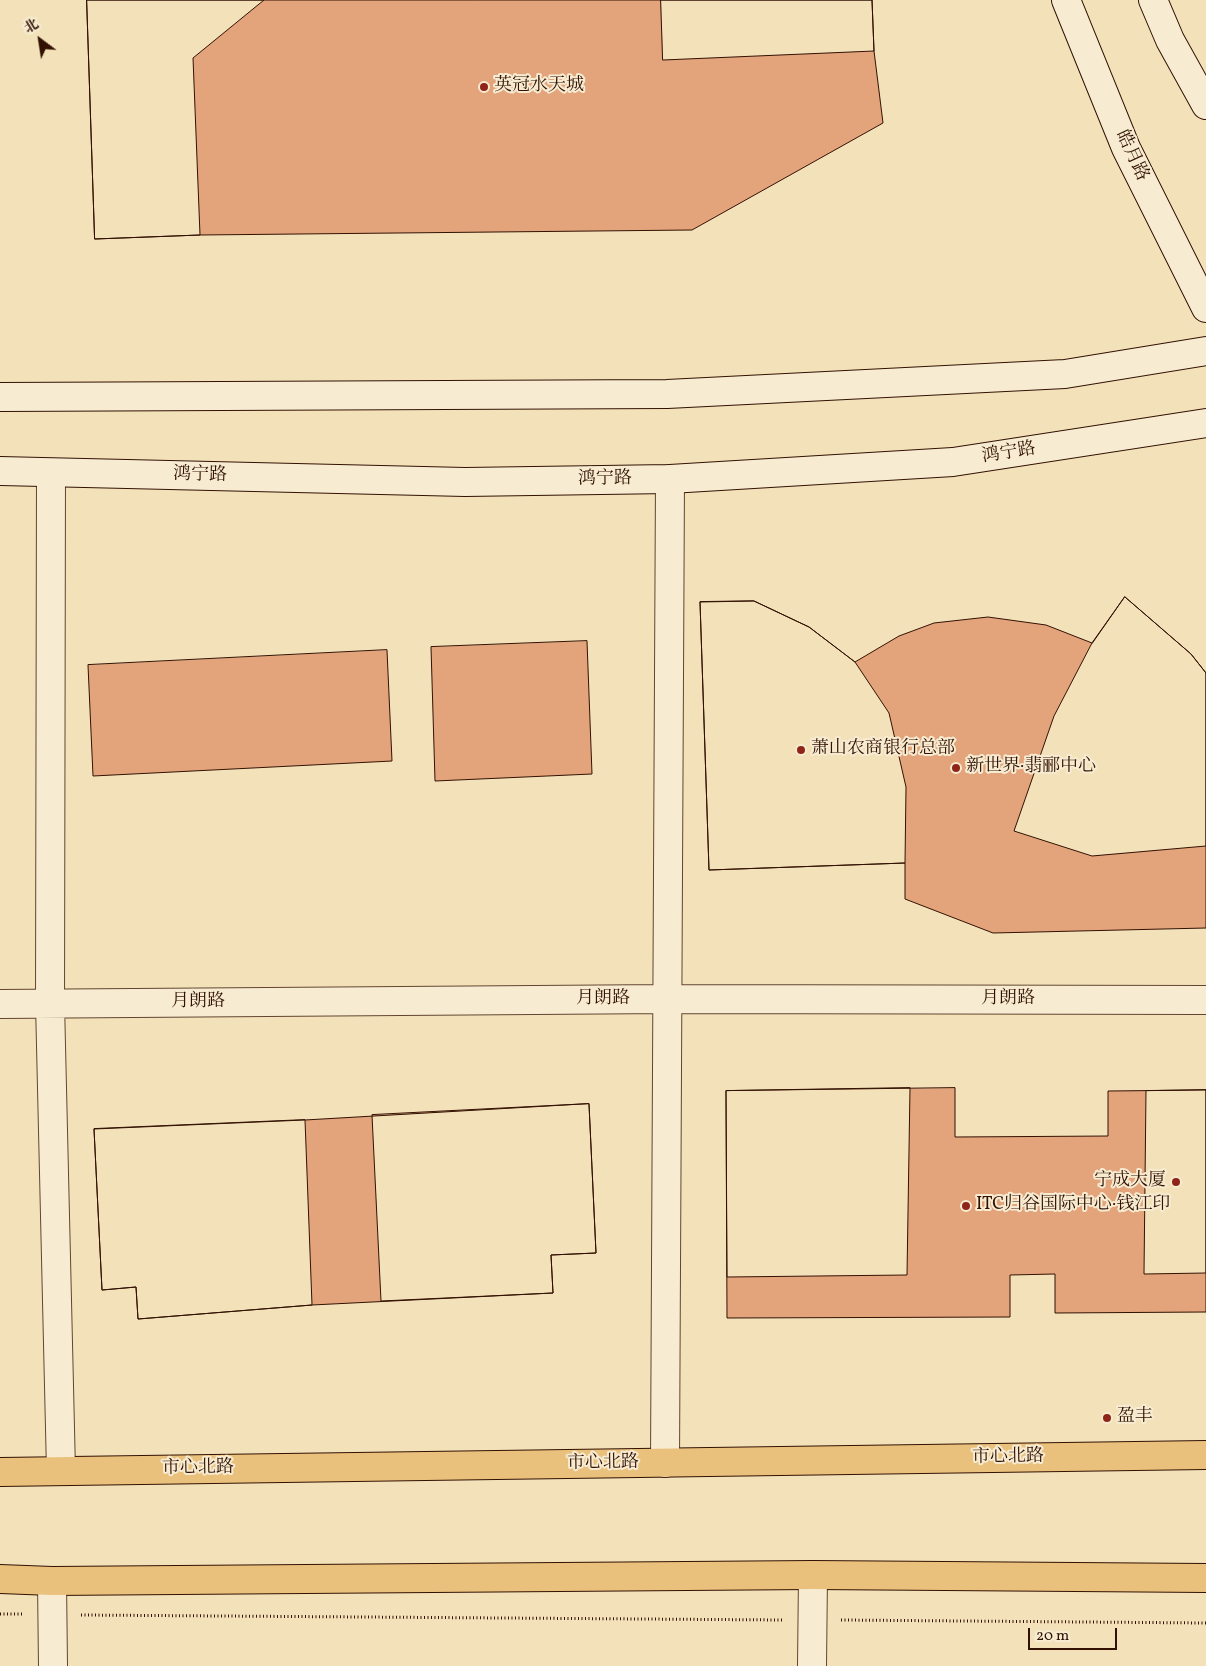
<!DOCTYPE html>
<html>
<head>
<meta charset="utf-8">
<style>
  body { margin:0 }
  #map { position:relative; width:1206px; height:1666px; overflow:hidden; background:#f3e2b9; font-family:Vollkorn,"Noto Serif SC",serif }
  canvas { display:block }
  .north { position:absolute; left:15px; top:15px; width:50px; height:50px; -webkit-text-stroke:4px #f7ecd2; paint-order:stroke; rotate:329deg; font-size:14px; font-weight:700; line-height:20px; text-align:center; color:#321103 }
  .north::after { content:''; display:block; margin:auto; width:18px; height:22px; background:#321103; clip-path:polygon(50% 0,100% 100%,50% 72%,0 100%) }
  .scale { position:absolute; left:1028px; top:1628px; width:89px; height:22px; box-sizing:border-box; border:2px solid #321103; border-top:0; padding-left:6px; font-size:15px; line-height:18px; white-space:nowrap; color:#321103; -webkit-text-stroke:4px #f7ecd2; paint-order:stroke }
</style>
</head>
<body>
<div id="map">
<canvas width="1206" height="1666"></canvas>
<div class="north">北</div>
<div class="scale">20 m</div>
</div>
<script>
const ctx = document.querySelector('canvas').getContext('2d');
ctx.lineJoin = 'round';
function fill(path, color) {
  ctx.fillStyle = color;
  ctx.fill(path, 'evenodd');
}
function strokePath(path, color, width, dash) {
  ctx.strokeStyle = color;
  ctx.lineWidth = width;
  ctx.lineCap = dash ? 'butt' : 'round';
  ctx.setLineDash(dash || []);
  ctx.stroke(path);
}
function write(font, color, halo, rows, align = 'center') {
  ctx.font = font + ' Vollkorn,"Noto Serif SC",serif';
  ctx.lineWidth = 4;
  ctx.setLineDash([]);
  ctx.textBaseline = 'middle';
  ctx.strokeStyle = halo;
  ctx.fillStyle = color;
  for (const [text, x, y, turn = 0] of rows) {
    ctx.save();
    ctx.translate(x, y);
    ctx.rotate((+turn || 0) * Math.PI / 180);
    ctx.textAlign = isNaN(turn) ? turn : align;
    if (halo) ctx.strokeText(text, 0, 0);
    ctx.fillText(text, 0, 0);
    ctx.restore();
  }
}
const building = new Path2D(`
  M87 0H264L193 58 200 235 95 239Z
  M87 0H872L874 51 883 123 692 230 200 235 95 239Z
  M661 0H872L874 51 663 60Z
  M1125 597 1191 654 1206 673V846L1092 856 1014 831 1054 716 1092 643Z
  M1125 597 1191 654 1206 673V928L993 933 905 899V863L709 870 700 602 754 601 809 627 855 662 899 636 934 623 988 617 1046 625 1092 643Z
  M754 601 809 627 855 662 889 713 906 787 905 863 709 870 700 602Z
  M587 641 592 774 435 781 431 647Z
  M387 650 392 761 93 776 88 665Z
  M910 1088 907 1275 727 1277 726 1091Z
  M955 1088V1137L1108 1136V1091L1206 1090V1312L1055 1313V1274L1010 1275V1317L727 1318 726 1091Z
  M1206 1090V1273L1144 1274 1146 1091Z
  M589 1104 596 1253 551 1255 553 1293 381 1301 372 1115Z
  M589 1104 596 1253 551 1255 553 1293 312 1305 138 1319 136 1287 102 1290 94 1129 305 1120Z
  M305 1120 312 1305 138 1319 136 1287 102 1290 94 1129Z`);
fill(building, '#e3a37b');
strokePath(building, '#321103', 1);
const minor = new Path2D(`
  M51 473 50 1003 61 1471
  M0 1004 668 999 1206 1000
  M665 1463 670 479
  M52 1581 53 1666
  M812 1666 813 1575`);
const secondary = new Path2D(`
  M1066 0 1126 148 1206 308
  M1153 0 1170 40 1206 105
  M0 397 667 394 1065 374 1206 351
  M0 471 465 482 670 479 953 462 1206 423`);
const primary = new Path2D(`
  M0 1472 1206 1455
  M0 1579 52 1581 813 1575 1206 1578`);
strokePath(minor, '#624530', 30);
strokePath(secondary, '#321103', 30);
strokePath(primary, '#321103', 30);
strokePath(new Path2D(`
  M0 1614H24
  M81 1615 784 1620
  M841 1620 1206 1623`), '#321103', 3, [1, 2.5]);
strokePath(minor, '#f7ecd2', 28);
strokePath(secondary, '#f7ecd2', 28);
strokePath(primary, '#eac17c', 28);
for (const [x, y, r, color] of [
  [484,87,5,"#8f2418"],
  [801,750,5,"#8f2418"],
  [956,768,5,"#8f2418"],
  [1176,1182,5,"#8f2418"],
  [966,1206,5,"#8f2418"],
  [1107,1418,5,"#8f2418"]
]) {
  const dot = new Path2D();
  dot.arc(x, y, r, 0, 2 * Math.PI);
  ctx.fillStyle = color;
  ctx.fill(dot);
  strokePath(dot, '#f7ecd2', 2);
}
write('18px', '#321103', '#f7ecd2', [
  ["英冠水天城",494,87],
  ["萧山农商银行总部",811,750],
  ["新世界·翡郦中心",966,768],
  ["宁成大厦",1166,1182,"right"],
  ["ITC归谷国际中心·钱江印",976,1206],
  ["盈丰",1117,1418]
], 'left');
write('18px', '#321103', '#f7ecd2', [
  ["皓月路",1131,156,65],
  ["鸿宁路",1009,454,-9],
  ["鸿宁路",200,476,1],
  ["鸿宁路",605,480,-1],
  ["月朗路",603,1000],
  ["月朗路",1008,1000],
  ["月朗路",198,1003],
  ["市心北路",1008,1458,-1],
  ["市心北路",603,1464,-1],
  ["市心北路",198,1469,-1]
]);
</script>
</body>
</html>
